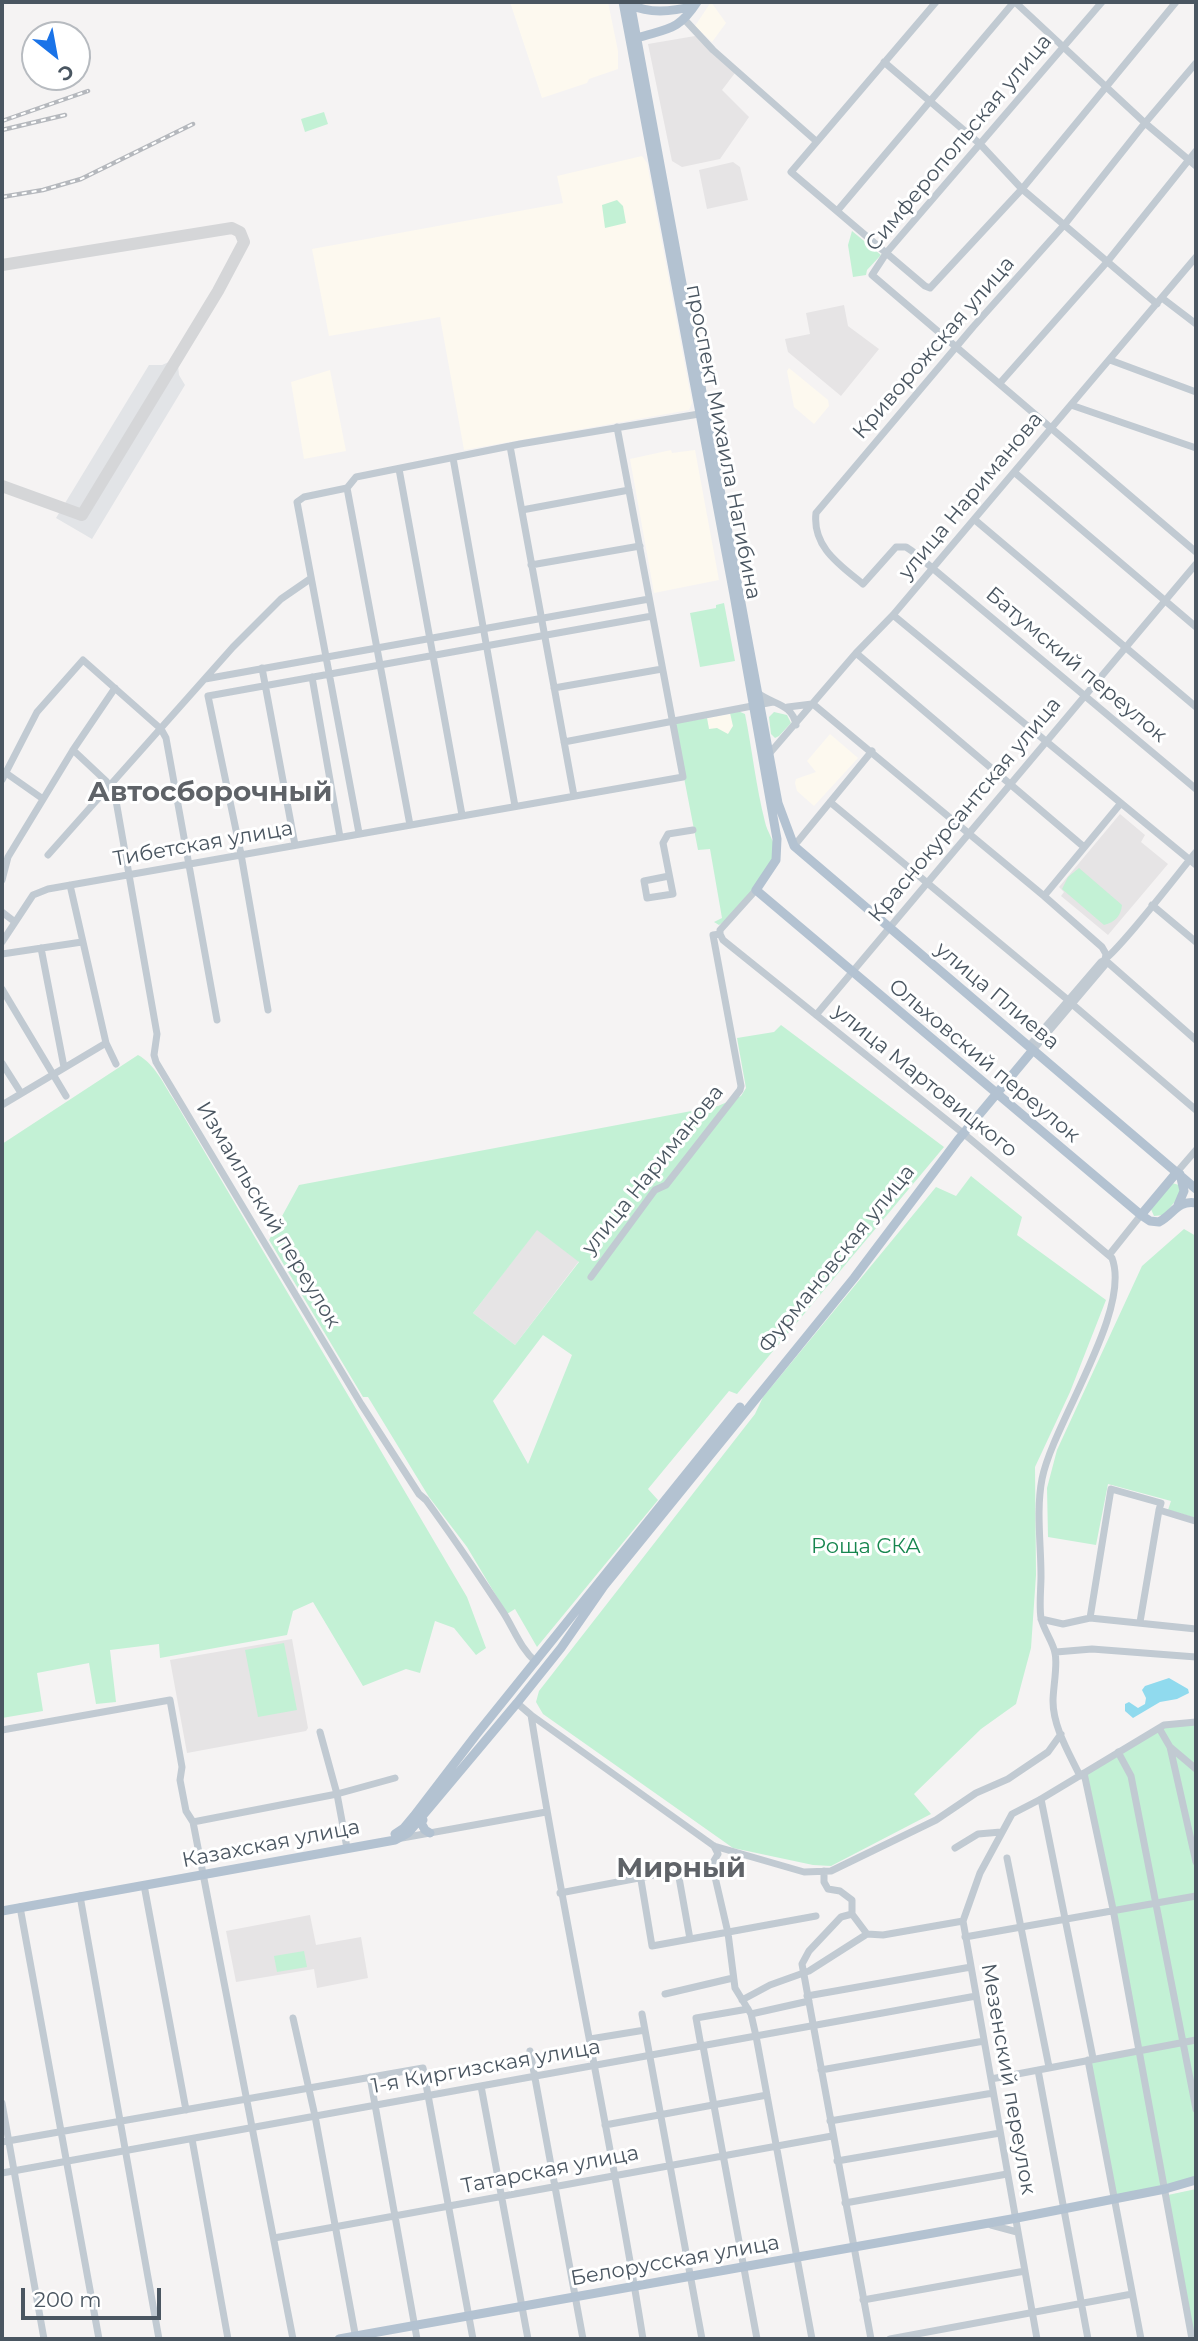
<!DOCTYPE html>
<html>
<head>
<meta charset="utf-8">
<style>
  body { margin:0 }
  #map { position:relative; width:1198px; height:2341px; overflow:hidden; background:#f5f3f3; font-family:Montserrat,sans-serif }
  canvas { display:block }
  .frame { position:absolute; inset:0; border:4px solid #4a5661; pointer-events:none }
  .north { position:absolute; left:21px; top:21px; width:70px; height:70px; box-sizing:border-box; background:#fff; border:2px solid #b7bbc0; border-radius:50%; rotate:149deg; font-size:19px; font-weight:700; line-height:28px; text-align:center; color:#4a5661 }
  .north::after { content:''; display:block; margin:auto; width:24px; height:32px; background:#1a73e8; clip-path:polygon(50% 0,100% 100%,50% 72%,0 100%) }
  .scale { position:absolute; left:21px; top:2288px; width:140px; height:32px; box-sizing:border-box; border:4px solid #4a5661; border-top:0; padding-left:9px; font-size:21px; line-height:24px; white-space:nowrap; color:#4a5661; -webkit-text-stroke:5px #fff; paint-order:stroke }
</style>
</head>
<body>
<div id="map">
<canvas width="1198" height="2341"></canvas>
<div class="frame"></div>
<div class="north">С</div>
<div class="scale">200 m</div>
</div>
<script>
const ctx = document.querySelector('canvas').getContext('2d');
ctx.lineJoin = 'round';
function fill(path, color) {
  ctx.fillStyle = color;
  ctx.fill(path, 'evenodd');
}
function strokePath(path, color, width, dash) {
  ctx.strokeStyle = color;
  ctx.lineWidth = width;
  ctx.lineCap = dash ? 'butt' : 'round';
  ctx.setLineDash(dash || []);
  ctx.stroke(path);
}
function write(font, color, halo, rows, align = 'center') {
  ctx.font = font + ' Montserrat,sans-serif';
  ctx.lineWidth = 6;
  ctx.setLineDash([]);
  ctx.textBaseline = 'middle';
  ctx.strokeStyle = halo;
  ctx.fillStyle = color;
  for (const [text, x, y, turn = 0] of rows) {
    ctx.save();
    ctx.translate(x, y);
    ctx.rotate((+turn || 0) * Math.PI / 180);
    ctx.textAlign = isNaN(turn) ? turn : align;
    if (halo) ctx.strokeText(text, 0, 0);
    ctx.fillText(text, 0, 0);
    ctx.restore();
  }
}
fill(new Path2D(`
  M510 2H608L618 51V69L589 79 587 83 542 98Z
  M711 2 726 23 712 42 695 26Z
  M642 156 647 163 692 403 689 410 464 450 440 317 329 336 312 249 563 203 557 176Z
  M789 368 828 400 829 406 814 424 794 407 787 371Z
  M330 370 346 451 304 459 291 382Z
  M671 450 672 453 695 450 719 580 654 593 630 459Z
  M731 714 733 726 728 734 709 729 707 718Z
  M830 734 858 758 814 806 797 791 795 783 796 779 816 772 807 761Z`), '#fdf9ef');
fill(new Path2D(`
  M695 36 735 73 722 90 749 117 720 159 682 167 672 161 648 44Z
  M733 162 740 167 748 200 707 209 699 170Z
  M844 305 848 326 879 349 841 396 788 352 785 339 810 334 806 313Z
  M1120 814 1145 835 1141 842 1168 864 1108 935 1061 896 1064 892 1059 887Z
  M537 1229 579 1261 515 1345 473 1313Z
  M292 1639 308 1728 306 1731 187 1753 170 1660Z
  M310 1915 316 1945 361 1937 368 1978 317 1988 314 1969 236 1982 226 1931Z`), '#e6e4e5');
fill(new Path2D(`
  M169 362 178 365 179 375 185 385 92 539 56 518 149 365H162Z`), '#e2e4e7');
fill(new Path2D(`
  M324 112 328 124 305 132 301 119Z
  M617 200 623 206 626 223 605 228 602 205Z
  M852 231 881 255 867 270 866 275 853 277 848 245Z
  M724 603 735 661 700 667 690 613 716 608V605Z
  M738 711 745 714C752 749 756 787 765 822 767 832 776 843 775 853 772 868 732 919 719 925L714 922 722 918 710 849 698 850 674 726 676 723 707 718 709 729 717 728 728 734 733 726 730 713Z
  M774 712 787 715 791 723 779 736 775 738 771 734 769 717Z
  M1079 868 1122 905C1121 916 1115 922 1104 925L1062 889 1068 877Z
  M781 1025 944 1147 737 1394 729 1391 648 1489 658 1500 537 1647 515 1609 507 1614 467 1547 429 1497 368 1397H363L269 1240 299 1185 718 1106 741 1096 746 1088 737 1038 774 1032ZM537 1230 579 1262 515 1345 473 1313ZM543 1335 572 1355 528 1464 493 1401Z
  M138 1055C155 1064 164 1085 174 1100L467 1597 486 1648 476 1655 454 1628 435 1621 420 1673 406 1669 363 1686 313 1602 293 1611 287 1635 160 1658 159 1644 110 1650 116 1702 96 1704 89 1663 37 1673 43 1711 2 1718V1144Z
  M971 1176 1022 1217 1017 1235 1106 1300 1070 1392 1035 1467 1036 1575 1031 1648 1016 1704 981 1729 914 1794 931 1814 831 1866 813 1865 733 1848 543 1714 536 1702 539 1691 755 1414 763 1397 936 1187 956 1196Z
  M1172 1183 1179 1185 1181 1194 1164 1215 1154 1216 1150 1207Z
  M1184 1229 1196 1236V1518L1168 1510 1171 1501 1108 1484 1096 1545 1048 1537 1047 1488 1057 1450 1142 1266Z
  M284 1643 297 1710 258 1717 245 1650Z
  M1196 1721V2178L1113 2197 1087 2060 1137 2052 1087 1773 1170 1724Z
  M304 1951 307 1967 277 1972 274 1956Z
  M1196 2189V2339H1193L1168 2195Z`), '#c3f1d5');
fill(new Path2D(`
  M1169 1678 1188 1689 1189 1693 1177 1699 1160 1702 1133 1718 1125 1711V1704L1129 1702 1138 1708 1145 1704 1146 1698 1142 1690 1145 1686Z`), '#90daee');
strokePath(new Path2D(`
  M2 265 232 228 240 232 244 242 218 291 82 515 2 486`), '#d5d6d8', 12);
strokePath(new Path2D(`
  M936 2 791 172 925 286 930 288 1022 189 1176 2
  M1015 2 1145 123 1196 166
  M1102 2 887 252 872 275 1196 552
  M685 20 713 50 816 141
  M884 62 980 144 1022 189 1157 304
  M1196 63 1145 123 1065 224 973 327 816 513C812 547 840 565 863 584L896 547H906L912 551 1196 789
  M838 210 1014 2
  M1162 298 1196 324
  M1110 360 1196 392
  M1000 383 1107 262 1196 151
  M1071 405 1196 448
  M510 446 574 796
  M453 458 515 806
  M399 469 462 815
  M1014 472 1196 627
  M347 488 410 825
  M522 510 629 490
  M975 520 1196 707
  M531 565 640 546
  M893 615 1196 865
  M856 653 1084 847
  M262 668 295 845
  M312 677 340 837
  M205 679 649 599
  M554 688 662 669
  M758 693C773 705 792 703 796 725
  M208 696 652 616
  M208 696 241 854 268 1010
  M813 704 1044 896 1102 947 1106 954 1105 960 1196 1040
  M788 707 812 704
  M564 742 773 702
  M73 750 106 781 115 795 157 1034 154 1055 156 1062 361 1404 419 1494 426 1500C453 1537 478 1574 503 1612 514 1629 520 1648 536 1662
  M769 754 856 653 893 615 1196 257
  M6 773 43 799
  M2 780 37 712 83 660 161 729 166 738 217 1020
  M830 802 1068 1000
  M359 833 297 502 304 497 347 488 356 477 520 444 699 414
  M794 846 872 751
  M48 855 233 647 281 599 310 579
  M669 876 644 881 647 898 673 894 663 843 668 834 693 830
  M2 880 8 857 73 750 115 688
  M70 885 106 1043 116 1064
  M1044 896 1121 803
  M1152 905 1196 942
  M2 912 15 922
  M720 934 723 940 969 1138 1112 1258C1132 1311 1053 1423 1042 1479 1036 1510 1041 1544 1041 1576 1041 1589 1039 1605 1041 1618 1044 1631 1053 1642 1055 1653 1058 1664 1053 1688 1053 1701 1053 1727 1069 1753 1080 1776
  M2 942 33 895 48 889 683 777 617 427
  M41 948 64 1067
  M2 954 82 942
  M2 989 66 1096
  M1072 1004 1196 1110
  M816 1015 1196 564
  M1029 1046 1101 962C1116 955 1180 871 1196 852
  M1033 1050 1105 965V960
  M2 1063 21 1093
  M2 1105 106 1043
  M1177 1172 1196 1150
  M1109 1255 1141 1215
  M591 1277 655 1190 666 1185 740 1090 741 1086 713 935 720 934V930L756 890
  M1090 1618 1111 1489 1161 1503 1159 1510 1195 1521
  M1041 1619 1063 1624 1090 1618 1196 1629
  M1140 1622 1159 1510
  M1056 1652 1092 1649 1196 1657
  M517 1703 531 1715C564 1924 610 2130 643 2339
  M531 1715 714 1846 804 1872 831 1871 936 1820 976 1793 1008 1779 1048 1752 1061 1734
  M1159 1728 1170 1747 1196 1862
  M2 1730 170 1700 182 1767 180 1780 186 1811 193 1822 205 1884 293 2339
  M320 1732 337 1794 347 1848
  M1170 1747 1196 1769
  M1118 1752 1131 1776 1196 2109
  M1084 1773 1113 1909 1192 2339
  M1041 1799 1093 2058
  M193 1822 337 1794 395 1778
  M402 1838 546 1812
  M955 1848 978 1834 1001 1832
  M1007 1858 1049 2067
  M712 1864 728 1933 735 1988 751 2014 756 2036 812 2339
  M824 1871V1882L828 1889 840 1891 852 1900V1914
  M678 1872 690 1939
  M641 1880 652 1946 816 1916
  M144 1885 186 2110
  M560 1893 712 1864 718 1854 714 1846
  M80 1896 159 2339
  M20 1907 99 2339
  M867 1934 852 1914 841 1917 809 1951 802 1964 871 2339
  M965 1937 1196 1896
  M665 1994 733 1978
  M807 1996 971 1967
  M742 2000 770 1985 809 1971 867 1934 883 1935 963 1921
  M642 2014 702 2339
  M751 2014 809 2001
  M293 2018 315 2116 356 2339
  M590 2039 645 2030
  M701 2046 696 2018 748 2009
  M703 2046 757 2339
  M530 2051 583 2339
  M1088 2060 1141 2339
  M821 2070 984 2041
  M1038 2070 1088 2339
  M370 2077 417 2339
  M991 2079 1196 2040
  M481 2086 528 2339
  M2 2103 44 2339
  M830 2121 993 2093
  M605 2125 767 2095
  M192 2139 228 2339
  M2 2142 423 2068 473 2339
  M837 2161 1000 2133
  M2 2173 976 1996
  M845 2203 1007 2174
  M991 2225 1017 2232
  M274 2238 832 2136
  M863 2300 1025 2271
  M890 2339 1132 2294
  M1037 2339 963 1921 980 1873 1012 1814 1041 1799 1164 1725 1196 1722`), '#c1cad2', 7);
strokePath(new Path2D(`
  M623 2 734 595 777 839 776 860 756 890 1141 1215 1150 1221 1159 1222C1174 1214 1177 1200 1196 1203
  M630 2 778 803 794 846 1196 1189
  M631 5C650 14 675 11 694 6
  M637 38C669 28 678 31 697 2
  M1178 1205 1184 1191 1180 1174
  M1141 1215 1177 1172
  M423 1820 420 1821 425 1830 430 1833
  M395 1834 404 1828 414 1816 476 1735 740 1407
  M2 1911 395 1840 408 1833 517 1703 561 1648 604 1586 854 1278 958 1140 1033 1050
  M339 2339 1017 2218 1165 2189 1196 2180`), '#b3c2d1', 9);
const rail = new Path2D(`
  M2 121 88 91
  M2 130 65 115
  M2 197 43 190 81 179 193 124`);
strokePath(rail, '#b5b8bd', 4.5);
strokePath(rail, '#fff', 2, [5]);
write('21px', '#4a5661', '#fff', [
  ["Симферопольская улица",959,143,-50],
  ["Криворожская улица",934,348,-49],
  ["проспект Михаила Нагибина",723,442,79],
  ["улица Нариманова",971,496,-50],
  ["Батумский переулок",1076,665,40],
  ["Краснокурсантская улица",965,810,-50],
  ["Тибетская улица",203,844,-10],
  ["улица Плиева",997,996,40],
  ["Ольховский переулок",984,1061,40],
  ["улица Мартовицкого",925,1081,39],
  ["улица Нариманова",653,1170,-51],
  ["Измаильский переулок",268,1215,59],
  ["Фурмановская улица",837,1259,-51],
  ["Казахская улица",271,1844,-11],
  ["1-я Киргизская улица",486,2067,-10],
  ["Мезенский переулок",1008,2079,80],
  ["Татарская улица",550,2170,-11],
  ["Белорусская улица",675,2261,-10]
]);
write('21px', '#17864f', '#fff', [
  ["Роща СКА",866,1547]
]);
write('bold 28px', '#5f6368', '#fff', [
  ["Автосборочный",210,793],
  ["Мирный",681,1869]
]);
</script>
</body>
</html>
